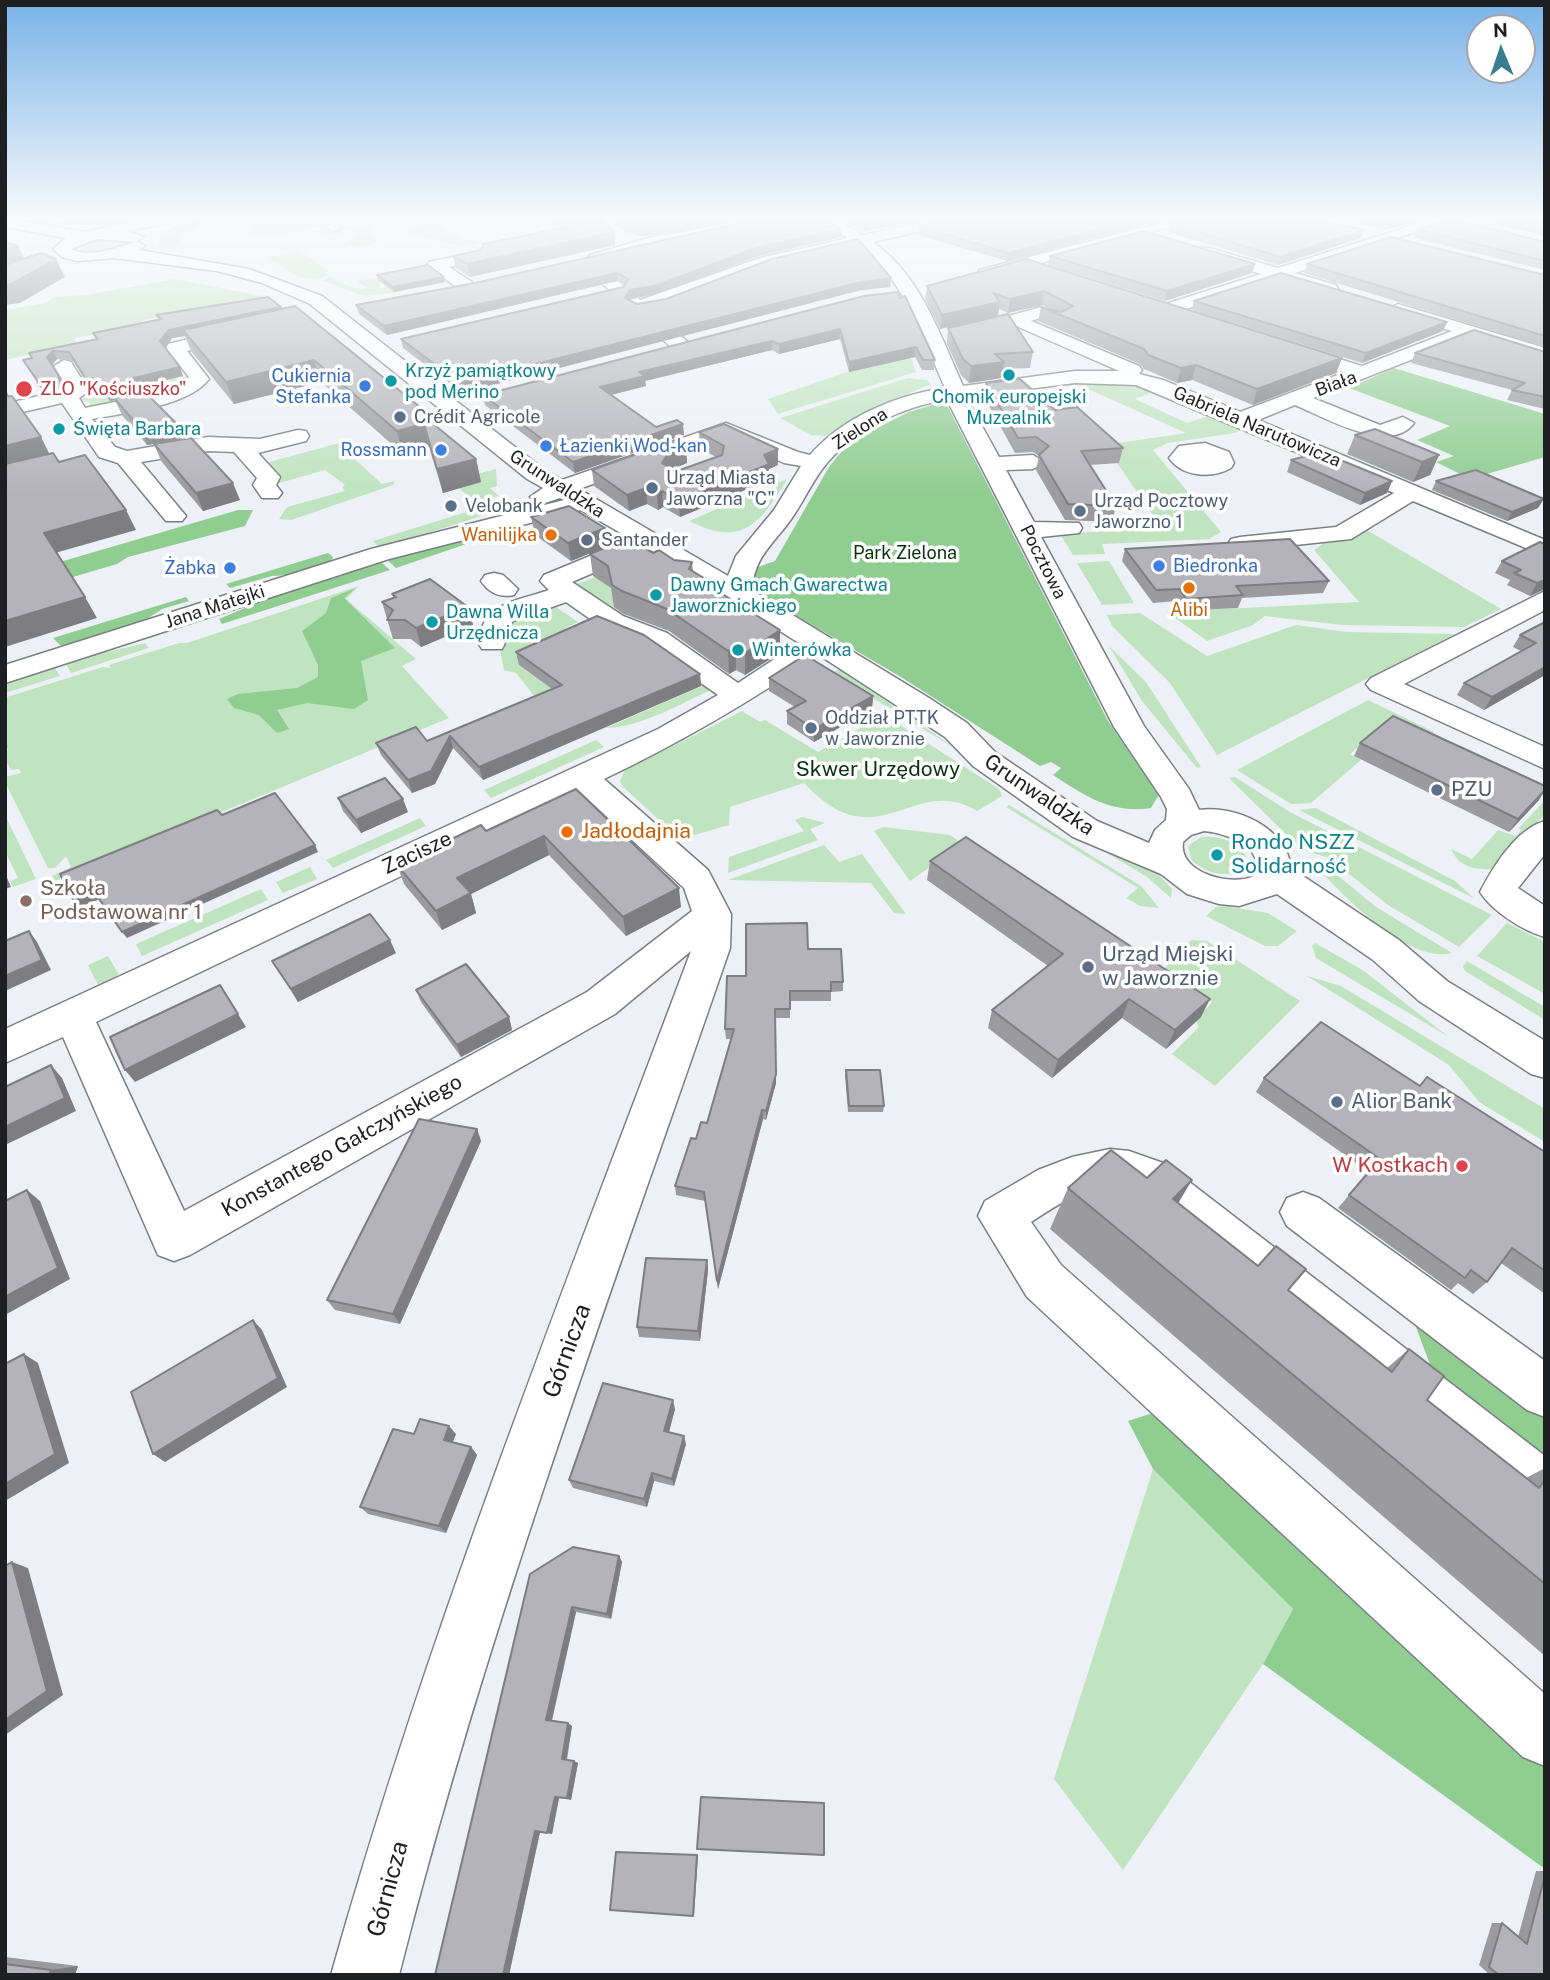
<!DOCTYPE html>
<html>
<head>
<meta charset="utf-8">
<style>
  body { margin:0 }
  #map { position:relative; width:1550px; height:1980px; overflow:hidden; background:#edf1f7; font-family:"Public Sans",sans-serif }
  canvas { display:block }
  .frame { position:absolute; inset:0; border:7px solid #1e1f22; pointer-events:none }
  .north { position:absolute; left:1466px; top:14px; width:70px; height:70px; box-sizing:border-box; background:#fff; border:2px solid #a5a5a7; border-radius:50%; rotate:358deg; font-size:19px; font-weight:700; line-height:28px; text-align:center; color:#1e1f22 }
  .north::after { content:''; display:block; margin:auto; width:24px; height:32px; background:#3a7d8e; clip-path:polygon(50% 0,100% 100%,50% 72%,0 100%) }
</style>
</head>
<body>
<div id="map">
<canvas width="1550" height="1980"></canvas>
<div class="frame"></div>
<div class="north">N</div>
</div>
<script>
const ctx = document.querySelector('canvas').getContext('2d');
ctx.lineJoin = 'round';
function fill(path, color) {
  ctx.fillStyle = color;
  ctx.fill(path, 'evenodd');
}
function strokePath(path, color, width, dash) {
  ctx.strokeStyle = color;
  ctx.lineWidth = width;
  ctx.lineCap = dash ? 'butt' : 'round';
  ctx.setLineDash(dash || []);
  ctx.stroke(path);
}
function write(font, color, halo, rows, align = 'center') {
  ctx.font = font + ' "Public Sans",sans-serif';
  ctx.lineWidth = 7;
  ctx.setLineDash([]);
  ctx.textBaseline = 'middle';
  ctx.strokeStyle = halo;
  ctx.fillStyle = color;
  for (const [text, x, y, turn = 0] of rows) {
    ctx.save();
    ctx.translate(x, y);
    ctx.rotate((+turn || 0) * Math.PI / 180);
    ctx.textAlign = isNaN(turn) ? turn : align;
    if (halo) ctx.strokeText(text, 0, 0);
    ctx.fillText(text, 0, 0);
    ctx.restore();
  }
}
fill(new Path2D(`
  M202 218 209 223 188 232 180 240 182 244 163 251 158 247 159 237 174 227Z
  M264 218H318L329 225 287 234 248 236Z
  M433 219 460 238 484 243 459 246 405 232Z
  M344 224 377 228 368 232 380 240 373 243 366 239 375 245 345 248 342 244 357 234 351 230 336 235 308 232Z
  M99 238 127 240V243L99 252 73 249Z
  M300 251 329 271 326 273 329 275C306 286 286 271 269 257Z
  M330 276C341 283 355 291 368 288L356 281 382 277 379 289 392 286 401 292 364 296 323 281Z
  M175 279 266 297 251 303 249 299 143 320 144 325 75 338 76 344 5 360V310L47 303 54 297 86 295Z
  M152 349 177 378 191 377 158 393 92 407H87L91 405 88 401 82 402 81 399 170 380Z
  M911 357 916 372 778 414 768 399 853 370Z
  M908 378 927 380 931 384 887 403 826 436 811 435 780 418Z
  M1093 382H1115L1156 391 1135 399 1187 423 1212 415 1243 428 1235 433 1168 443 1153 450 1221 532 1209 539 1102 544 1105 554 1073 555 1060 534 1144 529 1140 522 1156 520 1105 445 1186 433 1079 385Z
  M351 440 355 443 341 445 345 449 356 444 360 448 347 452 382 484 395 481 393 485 291 520 279 519 287 507 345 491 342 487 345 485 325 470 276 484 269 462Z
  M496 469 497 486 490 488 499 496 476 503 459 488 480 482 473 475Z
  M787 479C785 486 777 493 773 501 750 536 727 540 689 521Z
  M502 501 510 507 380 548 373 541Z
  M1365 529 1501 609 1464 627 1342 625 1265 616 1253 625 1207 641 1167 612 1359 602 1314 550 1327 541Z
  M1109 561 1134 603 1102 605 1077 563Z
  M595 577 615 589 611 591 613 593 644 607 622 616 577 584Z
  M359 586 346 599 416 659 402 666 449 718 55 881 52 876 71 867 66 856 55 868H48L5 782V777L21 773 19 769 11 770 5 759 8 749 5 747 7 697 103 667 111 668 109 665 179 643H187Z
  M553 605 578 622 565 628 578 638 519 665 553 690 542 706 516 673 504 670 500 649 506 622Z
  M1140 613 1207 656 1296 625 1347 632 1455 634 1217 755 1170 683 1112 626 1107 615Z
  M145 643 149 648 71 673 65 662Z
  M1109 646 1146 682 1201 767 1197 768 1142 701Z
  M54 666 60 676 5 693V681Z
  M839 669 964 754 832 673Z
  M709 683 715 688C681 703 643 727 606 728Z
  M1368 700 1432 731 1462 759 1385 726 1350 754 1361 760 1311 803 1291 804 1237 770Z
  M742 711 760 722 765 720 818 752 884 715 999 789 1002 796 977 811C913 772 878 863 804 783L730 807 729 825 680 839 623 787 620 782 624 771Z
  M596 740 604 747 491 798 484 790Z
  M1235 777 1290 812 1492 915 1459 947 1388 905 1329 858 1302 850 1229 778Z
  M1545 800V814L1492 869C1474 870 1459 867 1451 849L1472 859 1498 830 1516 836 1521 830 1519 828Z
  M1009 805 1141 886 1159 908 1140 906 1126 898 1138 888 1006 807Z
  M1316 808 1455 881 1475 899 1299 810Z
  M5 815 36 879 13 887 10 881 18 878 5 851Z
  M802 817 825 823 810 829 818 840 728 873 729 857 804 831 795 820Z
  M420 818 426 826 333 868 326 860Z
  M883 827 950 835 1050 902 937 862 910 881 874 831Z
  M1201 837C1220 836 1236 840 1246 856L1241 870C1224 878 1207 873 1192 861L1188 846Z
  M1087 841 1156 872 1172 889 1171 898 1147 877Z
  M824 845 839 862 862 854 906 914 894 913 871 883 728 880Z
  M1310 859 1324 864 1376 907 1452 953C1407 965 1337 890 1310 859Z
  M310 867 317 879 283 893 276 882Z
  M261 889 268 900 142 956 136 944Z
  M1224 906 1268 913 1297 931 1278 946H1265L1206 916 1216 907Z
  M1507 923 1545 942V994L1477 956Z
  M1191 940 1207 941 1300 1001 1215 1086 1172 1054 1199 1027 1196 1021 1212 1002 1164 969Z
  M1315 943 1361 969 1449 1037 1316 958 1312 946Z
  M108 956 119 975 98 985 88 965Z
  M1467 961 1545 1007V1020L1465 971 1463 966Z
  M1307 976 1341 986 1545 1109V1142L1479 1102 1449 1065Z
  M1153 1469 1293 1609 1263 1664 1123 1870 1054 1779Z`), '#bfe4bf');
fill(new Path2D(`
  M71 218H159L105 225H53Z
  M1394 368 1545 414V457L1470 479 1436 462 1454 456 1417 440 1450 426 1349 388Z
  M945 401 1108 721 1151 784 1157 783 1160 793 1151 808C1112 814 1085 796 1053 775L1061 768 1051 762 1040 766 901 677 750 589 748 584 758 567 775 561 829 467 841 452 871 431 909 412Z
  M238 510H253L245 526 128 557 117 564 5 597V578Z
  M471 537 484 538 396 568 386 559Z
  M328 553 333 557 330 564 303 574 272 576 230 588 226 584Z
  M381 562 390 570 222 624 219 619 268 598Z
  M356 588 344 598 395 648 361 661 368 700 354 709 307 703 277 710 289 729 277 733 259 715 234 708 227 699 238 694 297 688 318 677V665L302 631 326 613 331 598Z
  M186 597 189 601 162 609 135 627 64 649 53 638Z
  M1413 1319 1545 1414V1465L1435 1378Z
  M1162 1410 1545 1753V1869L1263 1664 1293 1609 1153 1469 1128 1421Z`), '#90cd91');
const minor = new Path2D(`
  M5 218 84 232 149 218H180L173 222 127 231 144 237 137 241 145 246 139 250 249 269 322 296 543 469 562 480 726 423 798 452 810 455C843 417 896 395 945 388 922 336 905 280 858 245L771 265 649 309 689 343 691 347 682 353 675 351 592 274 594 270H606L640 300 760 258 848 238 815 218H833L863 235 942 218H968L966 221 873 242C921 276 940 335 963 386L1075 371H1119L1014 325 961 341 952 335 955 331 1041 307 1068 319 1059 324 1040 318 1031 321 1139 366 1142 370 1139 374 1163 380 1240 412 1343 373 1283 354 1281 350 1283 346H1297L1362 366 1452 331 1392 313 1389 309 1398 304 1545 348V360L1470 337 1313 398 1380 425 1403 417 1414 423C1390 456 1324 417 1295 405L1258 420 1545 540V556L1413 501 1351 539 1240 551 1231 549 1228 544 1231 539 1240 537 1336 527 1394 493 1136 385 1075 383 966 397 999 457 1033 455 1044 462 1033 469 1006 470 1034 522 1079 523 1082 528 1079 533 1041 537 1144 726 1189 789 1199 810C1236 805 1287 828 1291 868L1399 940 1447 981 1545 1041V1078L1531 1074 1419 1001 1373 960 1277 894 1239 906 1219 904 1187 894 1161 874 1073 837 973 766 945 737 819 655C749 702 680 743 604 779L708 870 731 914 730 948C613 1288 487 1626 399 1975H331C429 1627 564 1290 691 951L615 1014 190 1255 174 1261 158 1255 63 1037 5 1063V1029L658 729 718 695 647 645 603 628 566 602 513 621C505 629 508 640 502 649H482L478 643C483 602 515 602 549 590L540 581 544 575 631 539 581 510 389 559 5 683V665L371 549 564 500 560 498 542 504 534 502 530 497 543 488 527 479 310 304 262 283 217 271 114 258 77 261 62 257 53 249 66 238 5 227ZM96 239 136 242C116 247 91 259 71 249ZM947 400 1114 727 1161 797 1167 809 1166 820 1155 830 1149 843 1097 821 995 752 967 723 929 698 753 591C751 561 773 544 789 522 802 505 810 485 823 468 851 431 902 406 947 400ZM725 436 784 463 801 466 774 510 736 556 728 576 579 489ZM649 549 657 554 799 643 738 683 667 633 623 616 572 582ZM579 791 684 888 692 911 587 992 184 1211 96 1022ZM1204 831C1225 833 1267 846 1254 876 1231 887 1178 873 1183 842L1191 835Z
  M316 218H334L341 227 333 232Z
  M747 218H774L772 221 651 247 596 263 588 258 590 255 648 238Z
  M1179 218H1202L985 279 977 274 979 270Z
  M1435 218H1456L1295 273 1336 285 1338 289 1336 293 1330 294 1278 279 1171 314H1159L1156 310 1159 306 1261 274 1197 254V248H1209L1278 268Z
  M477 252 483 254V260L449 267 472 282 474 286 472 290H460L427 265 429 262Z
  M239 327 245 328 248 332 245 336 187 351 209 379C189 406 124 413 92 419L115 447 127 451 208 437 260 439 298 430 306 431 309 436 306 441 258 453 280 477 276 485 282 493 278 498H262L253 485 257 478 234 452 208 451 141 462 186 516 182 521H166L118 463 99 457 62 403 5 416V404L68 389 54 366 64 360 71 362 89 391 79 398 85 408 150 395 189 377 166 348 168 344Z
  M1205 443 1229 452 1234 463 1231 468C1212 479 1182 477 1169 458L1179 446Z
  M494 573 503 575 518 589 514 595C500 598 489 593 481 581L485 575Z
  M1545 591V610L1404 684 1545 747V769L1371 690 1366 684 1371 678Z
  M1545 821V854L1518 888 1545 906V937C1523 931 1492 911 1480 892 1493 867 1516 829 1545 821Z
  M1110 1149 1129 1151 1166 1164 1545 1456V1517L1526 1509 1134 1192C1096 1177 1062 1202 1031 1222L1061 1265 1545 1694V1766L1523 1757 1027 1297 978 1216 985 1201 1038 1170 1072 1157Z
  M1303 1192 1319 1198 1545 1361V1417L1527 1410 1287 1226 1280 1212 1287 1198Z`);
strokePath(minor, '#7b7f84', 3);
fill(minor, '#fff');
fill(new Path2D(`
  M459 218H594L595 221 614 232 615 245 470 277 456 268 453 256 481 250 579 225Z
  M609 218H751L677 233 641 236 626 232Z
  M838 218H930L863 232Z
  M957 218H1170L1007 261 918 235 919 226Z
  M1335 218H1427L1386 230Z
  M1469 218H1545V236Z
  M1170 224 1364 230 1361 238 1278 265 1168 232Z
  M1417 229 1545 242V270L1414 238Z
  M841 237 759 256 654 294 630 300 637 304 891 278 890 287 861 290 462 393 403 348 401 339 624 286 617 281 387 335 359 314 356 305 475 283Z
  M1050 256 1252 273 1165 301 1048 265Z
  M1026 259 1342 358 1336 373 1253 405 1192 380 1177 383 1144 369 1140 364 1038 321 1041 307 1052 310 1042 305 1008 313 999 309 940 329 925 299 927 286Z
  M1307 264 1545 275V347L1304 273Z
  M377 275 444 277 445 282 394 292 378 280Z
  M900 298 935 360 934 370H922L915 357 849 372 840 339 779 354 772 350 645 381 646 386 611 395 656 427 684 435 575 473 485 405 483 395Z
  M1194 301 1447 322 1443 331 1362 363 1192 310Z
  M281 307V309L436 420 438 427 476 459 481 482 443 493 429 447 403 454 321 382 234 404 191 351 185 336 172 338 165 348 183 376 136 387 139 393 175 422 182 439 147 445 122 415 115 400 110 401 97 386 90 388 73 361 57 359 52 365 64 387 43 392 23 360 32 358 29 353 96 339 93 333 159 320 156 315Z
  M948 328 1033 352 1030 368 1003 369 1001 378 969 383 961 375 947 344Z
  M1545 352V409L1507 400 1512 390 1411 363 1415 353Z
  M986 383 1123 448 1119 463 1090 465 1116 506 1112 522 1065 520 1036 470 1039 456 1033 452 1015 453 984 397Z
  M699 432 778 449V465L769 469V480L680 517 663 507 658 510 647 504 629 511 594 486 592 470 686 447 687 463 672 469 677 471 716 457 700 448Z
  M1355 435 1439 455 1430 475 1413 482 1347 454Z
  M154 444 240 500 203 511 161 461Z
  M1291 460 1392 481 1387 493 1360 505 1287 472Z
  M1436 481 1538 508 1507 521 1432 490Z
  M531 517 608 546 571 561 535 535Z
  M1540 542 1545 589 1530 596 1507 585 1510 580 1495 573 1502 561Z
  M1125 549 1329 581 1323 593 1242 598 1238 608 1182 611 1176 601 1153 603 1122 561Z
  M653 553 674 560 692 562 693 571 712 583V587L780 653 745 675 736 670 729 674 669 631 624 614 614 607 611 588 593 576 590 554Z
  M392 594 468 607 473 625 421 647 411 639H393L382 602 394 598Z
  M1545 622V675L1484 710 1457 695 1464 683 1521 651 1513 647 1520 635Z
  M516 652 700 674 701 686 483 780 453 748 435 784 412 793 381 755 376 743 427 741 552 689 519 665Z
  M769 678 873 696 872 709 814 742 787 724V711L795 707 769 691Z
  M1360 743 1539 800 1509 832 1354 756Z
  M576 789 681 907 626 936 549 855 471 894 476 913 442 930 404 884 397 865 486 831Z
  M338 798 408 812 361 833 343 811Z
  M930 861 1201 1017 1166 1049 1122 1018 1052 1078 988 1028 992 1010 1048 966 927 880Z
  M808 949 843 982V991L831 992V1001H790V1018H775L776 1083 766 1120 763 1119 718 1289 705 1201 676 1195 675 1186 696 1139 707 1123 731 1039H726L725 1029 746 976Z
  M396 953 298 1002 272 961Z
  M416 990 509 1017 512 1030 461 1057 421 1002Z
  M846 1070 884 1106 883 1112H848L845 1076Z
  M1264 1078 1420 1086 1545 1152V1294L1501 1263 1487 1282 1473 1294 1458 1283 1451 1290 1338 1208 1369 1172 1256 1092Z
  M477 1129 481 1141 400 1324 335 1310 327 1300Z
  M1068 1188 1178 1203 1387 1368 1409 1349 1427 1400 1526 1478 1545 1468V1656L1050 1229Z
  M707 1260 708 1270 700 1341 639 1337 637 1327Z
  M675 1409 669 1432 686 1444 674 1486 654 1481 647 1507 573 1488 569 1480Z
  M414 1434H456L452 1442 471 1447 477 1455 446 1533 368 1514 360 1507Z
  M573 1547 619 1556 622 1562 611 1619 576 1612 552 1721 572 1726 567 1760 578 1763 571 1800 559 1798 552 1834 540 1832 509 1975H435Z
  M1536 1871H1545V1975H1490L1479 1965 1492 1923H1502L1518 1937Z
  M5 1957 78 1966 75 1975H5Z`), '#9a9a9f');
fill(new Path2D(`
  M711 218H751L677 233 641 236 640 228Z
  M893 218H930L863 232 864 224Z
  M1141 218H1170L1007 261 1008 253Z
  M1403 218H1427L1386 230 1389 222Z
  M841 229V237L759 256 654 294 630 299 625 307V298L630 290 759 247Z
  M1364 230 1361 238 1278 265 1281 257Z
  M614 232 615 245 470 277 467 264Z
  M18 246 27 264 5 272V250Z
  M56 259 65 277 20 303 5 305V285Z
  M1255 264 1252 273 1165 301 1167 291Z
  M617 273V281L387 335 384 326Z
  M444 277 445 282 394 292 393 287Z
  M891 278 890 287 861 290 462 393 460 383 862 282Z
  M1044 291 1042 305 1008 313 1010 299Z
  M1000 302 998 316 940 329 942 315Z
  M281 307 283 315 183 330 185 336 172 338 164 350 160 341 169 330Z
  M1447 322 1443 331 1362 363 1366 353Z
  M840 329V339L779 354V344Z
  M772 341V350L645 381 646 386 602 397 600 387 639 372Z
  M916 347 915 357 849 372V362Z
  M53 351 57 359 51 366 47 357Z
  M1342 358 1336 373 1253 405 1257 389Z
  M314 360 321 382 234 404 226 382Z
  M1004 362 1001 378 969 383 971 366Z
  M1196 365 1192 380 1177 383 1181 368Z
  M180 367 183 376 136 387 140 394 110 401 106 392 130 379Z
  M60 378 64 387 43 392 39 383Z
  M93 378 97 386 90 388 86 379Z
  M5 388 11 400 5 402Z
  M175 422 182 439 147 445 140 428Z
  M424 424 429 447 403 454 397 431Z
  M683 424 684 435 575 473 573 462Z
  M41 437 51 457 5 468V446Z
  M686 447 687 463 668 471 662 463 667 455Z
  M778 449V465L769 469V480L680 517 679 501 764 455Z
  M1439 455 1430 475 1413 482 1422 462Z
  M476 459 481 482 443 493 437 469Z
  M1392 481 1387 493 1360 505 1365 493Z
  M233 483 240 500 203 511 196 493Z
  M646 488 647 504 629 511 627 495Z
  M662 491 663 507 658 510 657 494Z
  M1544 499 1538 508 1507 521 1512 512Z
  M126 510 136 530 55 553 44 533Z
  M605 528 608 546 571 561 568 543Z
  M1545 580V589L1530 596 1537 583Z
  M85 597 97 618 5 647V621Z
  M468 607 473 625 421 647 416 628Z
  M780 630V653L745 675V653Z
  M736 647V670L729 674 728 651Z
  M1545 667V675L1484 710 1492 697Z
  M700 674 701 686 483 780 479 767Z
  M873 696 872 709 814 742V729Z
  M450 736 453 748 435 784 412 793 408 780Z
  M1545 790 1539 800 1509 832 1518 819Z
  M403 799 408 812 361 833 356 820Z
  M544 836 549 855 471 894 476 913 442 930 436 911 457 878Z
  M315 845 318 852 127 938 122 932Z
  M5 873 11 887 5 889Z
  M679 888 681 907 626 936 623 917Z
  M95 893 100 899 79 907 74 901Z
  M29 931 37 942 51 970 5 991V976Z
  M390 940 396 953 298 1002 291 989Z
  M220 985 246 1027 135 1082 125 1070Z
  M1129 999 1122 1018 1052 1078 1058 1060Z
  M1210 999 1201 1017 1166 1049 1175 1030Z
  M509 1017 512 1030 461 1057 457 1045Z
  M51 1065 62 1078 76 1111 5 1145V1127Z
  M776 1074V1083L766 1120V1111Z
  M762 1110 763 1119 718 1289 717 1281Z
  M477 1129 481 1141 400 1324 393 1314Z
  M1192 1180 1167 1222 1173 1199Z
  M27 1190 40 1201 70 1279 5 1315V1297Z
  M707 1260 708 1270 700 1341 698 1331Z
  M253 1320 262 1330 287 1387 165 1462 153 1454Z
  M24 1354 38 1363 69 1463 5 1501V1484Z
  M673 1400 675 1409 667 1439 664 1431Z
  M449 1426 456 1434 450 1449 444 1440Z
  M684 1436 686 1444 674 1486 672 1479Z
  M471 1447 477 1455 446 1533 439 1526Z
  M652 1473 654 1481 647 1507 644 1499Z
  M619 1556 622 1562 611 1619 607 1614Z
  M12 1562 28 1568 63 1695 5 1735Z
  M572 1607 576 1612 551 1723 546 1720Z
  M568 1723 572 1726 566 1761 562 1759Z
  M574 1761 578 1763 571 1800 567 1798Z
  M555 1797 559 1798 552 1834 547 1833Z
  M535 1831 540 1832 509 1975H503Z
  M697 1855 698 1856 694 1915 693 1916Z
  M78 1966 75 1975H49L51 1970Z`), '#7d7d82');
const building = new Path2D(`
  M618 218H711L676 225 640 228 625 224Z
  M762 218H823L841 229 759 247 654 286 630 290 625 298 637 304 666 299 772 259 858 239 891 278 862 282 460 383 401 339 624 287 628 279 617 273 384 326 356 305 475 283Z
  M853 218H893L864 224Z
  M957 218H1141L1008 253 919 226Z
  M1188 218H1314L1364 230 1281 257 1170 224Z
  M1371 218H1403L1389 222Z
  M1506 218H1545V227Z
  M1450 219 1545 242V261L1417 229Z
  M601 220 614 232 467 264 453 256 481 250 483 244Z
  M1144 231 1255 264 1167 291 1050 256Z
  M1391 237 1545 275V336L1307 264Z
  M5 242 18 246 5 250Z
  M41 253 56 259 11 284 5 285V265Z
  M1026 259 1342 358 1257 389 1196 365 1181 368 1148 355 1144 349 1041 307 1061 312 1073 306 1044 291 1010 299 993 293 1000 302 942 315 927 286Z
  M428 265 444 277 393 287 377 275Z
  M1281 273 1447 322 1366 353 1194 301Z
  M898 292 900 298 905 296 935 360H923L916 347 849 362 840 329 779 344 772 341 639 372 645 376 600 387 656 427 677 420 683 424 573 462 483 395 864 296Z
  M268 297 281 307 169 330 160 341 180 367 130 379 136 385 106 392 93 378 86 379 69 352 53 351 47 357 60 378 39 383 23 360 32 358 29 353 98 339 93 333 162 319 156 315Z
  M295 306 436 420 431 422 476 459 437 469 424 424 397 431 314 360 226 382 183 330Z
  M1008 314 1033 352 995 354 1004 362 971 366 963 359 948 328Z
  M1474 330 1545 352V397L1512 390 1525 383 1415 353Z
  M1020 379 1055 410 1077 407 1123 448 1081 451 1116 506 1068 504 1039 455 1049 446 1036 437 1018 438 986 383Z
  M145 392 175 422 140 428 114 398Z
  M12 396 41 437 5 446V397Z
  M724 424 778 449 764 455 769 464 679 501 662 491 657 494 646 488 627 495 592 470 673 441 686 447 667 455 662 463 677 471 722 455 724 446 699 432Z
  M1375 429 1439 455 1422 462 1355 435Z
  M191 438 233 483 196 493 154 444Z
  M1321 452 1392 481 1365 493 1291 460Z
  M53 453 59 462 85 455 126 510 44 533 85 597 5 621V464Z
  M1476 470 1544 499 1512 512 1436 481Z
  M569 506 605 528 568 543 531 517Z
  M628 538 653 553 659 550 674 560 692 562 689 569 712 583 708 585 780 630 745 653 736 647 728 651 667 609 622 591 612 585 608 566 590 554Z
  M1290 539 1329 581 1236 586 1243 595 1186 599 1180 589 1156 590 1125 549Z
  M1540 542 1545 544V580L1537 583 1514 573 1521 570 1502 561Z
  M430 579 468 607 416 628 405 620H387L393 610 382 602 396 597 392 594Z
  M597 616 644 635 700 674 479 767 450 736 431 771 408 780 376 743 416 727 427 741 562 685 516 652Z
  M1545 622V667L1492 697 1464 683 1536 643 1520 635Z
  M805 655 873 696 814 729 787 711 806 701 769 678Z
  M1393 716 1545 786V790L1518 819 1360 743Z
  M385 778 403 799 356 820 338 798Z
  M576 789 679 888 623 917 544 836 457 878 471 893 436 911 397 865 481 825 486 831Z
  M275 793 315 845 122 932 95 893 74 901 60 874 217 810 222 815Z
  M966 837 1210 999 1175 1030 1129 999 1058 1060 992 1010 1063 954 930 861Z
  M370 914 390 940 291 989 272 961Z
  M807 923 808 949H841L843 982H831V991H790V1009H775L776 1074 766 1111 762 1110 717 1281 704 1192 675 1186 691 1138 696 1139 701 1122 707 1123 734 1029H725L727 976H746V924Z
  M29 931 42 960 5 976V941Z
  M466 964 509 1017 457 1045 416 990Z
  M220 985 238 1014 125 1070 110 1037Z
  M1321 1022 1420 1086 1427 1077 1545 1152V1271L1512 1248 1487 1282 1471 1270 1465 1278 1349 1195 1380 1159 1264 1078Z
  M51 1065 65 1098 5 1127V1087Z
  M846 1070H880L884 1106H849Z
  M419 1119 477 1129 393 1314 327 1300Z
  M1111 1150 1147 1178 1166 1160 1192 1180 1173 1199 1258 1266 1276 1246 1306 1269 1288 1290 1392 1372 1409 1349 1444 1376 1427 1400 1539 1488 1545 1480V1584L1068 1188Z
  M27 1190 58 1268 5 1297V1201Z
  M646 1258 707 1260 698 1331 637 1327Z
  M253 1320 278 1378 153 1454 131 1392Z
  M24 1354 55 1454 5 1484V1364Z
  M603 1383 673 1400 664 1431 684 1436 672 1479 652 1473 644 1499 569 1480Z
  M420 1419 449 1426 444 1440 471 1447 439 1526 360 1507 393 1429 414 1434Z
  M573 1547 619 1556 607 1614 572 1607 546 1720 568 1723 562 1759 574 1761 567 1798 555 1797 547 1833 535 1831 503 1975H435L530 1574Z
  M12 1562 47 1691 5 1720V1566Z
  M701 1797 824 1803V1855L697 1849Z
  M616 1852 697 1855 693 1916 610 1910Z
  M1545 1875V1975H1499L1489 1967 1502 1923 1527 1944Z
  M5 1964 51 1970 49 1975H5Z`);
fill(building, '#b3b3b9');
strokePath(building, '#7d7d82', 2);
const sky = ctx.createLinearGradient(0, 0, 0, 495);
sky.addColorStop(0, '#79b3e8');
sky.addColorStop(0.44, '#f7f9fb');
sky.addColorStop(1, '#f7f9fb00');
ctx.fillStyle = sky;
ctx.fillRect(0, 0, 1550, 495);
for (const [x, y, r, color] of [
  [1009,375,7,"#0f9aa8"],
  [391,381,7,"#0f9aa8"],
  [365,386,7,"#3f7fe0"],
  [24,389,9,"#e0444e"],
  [400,417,7,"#5c6f8a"],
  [59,429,7,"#0f9aa8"],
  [546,446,7,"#3f7fe0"],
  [441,450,7,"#3f7fe0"],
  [652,488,7,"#5c6f8a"],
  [451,506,7,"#5c6f8a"],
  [1080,511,7,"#5c6f8a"],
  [551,535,7,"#e8710a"],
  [587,540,7,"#5c6f8a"],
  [1159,566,7,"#3f7fe0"],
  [230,568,7,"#3f7fe0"],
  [1189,588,7,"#e8710a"],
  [656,595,7,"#0f9aa8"],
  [432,622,7,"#0f9aa8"],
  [738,650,7,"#0f9aa8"],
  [811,728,7,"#5c6f8a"],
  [1437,790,7,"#5c6f8a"],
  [567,832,7,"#e8710a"],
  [1217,855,7,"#0f9aa8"],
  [26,901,7,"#8d6e63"],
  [1088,967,7,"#5c6f8a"],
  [1337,1102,7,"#5c6f8a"],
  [1462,1166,7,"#e0444e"]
]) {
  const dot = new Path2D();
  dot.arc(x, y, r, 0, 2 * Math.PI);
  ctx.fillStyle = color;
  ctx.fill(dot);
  strokePath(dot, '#fff', 2.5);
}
write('18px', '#0d838f', '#fff', [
  ["Krzyż pamiątkowy",405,371],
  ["pod Merino",405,392],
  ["Chomik europejski",1009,397,"center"],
  ["Muzealnik",1009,418,"center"],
  ["Święta Barbara",73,429],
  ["Dawny Gmach Gwarectwa",670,585],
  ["Jaworznickiego",670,606],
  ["Dawna Willa",446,612],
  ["Urzędnicza",446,633],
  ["Winterówka",752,650]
], 'left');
write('18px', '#366cbe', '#fff', [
  ["Cukiernia",351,376],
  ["Stefanka",351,397],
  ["Łazienki Wod-kan",560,446,"left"],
  ["Rossmann",427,450],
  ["Biedronka",1173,566,"left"],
  ["Żabka",216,568]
], 'right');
write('18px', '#1e1f22', '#fff', [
  ["Biała",1336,384,-20],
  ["Gabriela Narutowicza",1257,427,23],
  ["Zielona",860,429,-33],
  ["Grunwaldzka",557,484,33],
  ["Pocztowa",1043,562,63],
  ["Jana Matejki",215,607,-18]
]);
write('18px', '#be3a42', '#fff', [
  ["ZLO \"Kościuszko\"",40,389]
], 'left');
write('18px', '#4e5e75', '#fff', [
  ["Crédit Agricole",414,417],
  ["Urząd Miasta",666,478],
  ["Jaworzna \"C\"",666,499],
  ["Urząd Pocztowy",1094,501],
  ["Jaworzno 1",1094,522],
  ["Velobank",465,506],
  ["Santander",601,540],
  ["Oddział PTTK",825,718],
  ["w Jaworznie",825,739]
], 'left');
write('18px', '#c56008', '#fff', [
  ["Wanilijka",537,535],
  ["Alibi",1189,610,"center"]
], 'right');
write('18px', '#07340d', '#fff', [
  ["Park Zielona",905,553]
]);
write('21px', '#07340d', '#fff', [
  ["Skwer Urzędowy",878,770]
]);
write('21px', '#4e5e75', '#fff', [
  ["PZU",1451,790],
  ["Urząd Miejski",1102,955],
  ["w Jaworznie",1102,979],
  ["Alior Bank",1351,1102]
], 'left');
write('21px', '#1e1f22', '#fff', [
  ["Grunwaldzka",1039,795,34],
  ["Zacisze",417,853,-25],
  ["Konstantego Gałczyńskiego",342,1146,-29]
]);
write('21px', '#c56008', '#fff', [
  ["Jadłodajnia",581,832]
], 'left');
write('21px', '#0d838f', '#fff', [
  ["Rondo NSZZ",1231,843],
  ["Solidarność",1231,867]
], 'left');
write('21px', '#785e54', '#fff', [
  ["Szkoła",40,889],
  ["Podstawowa nr 1",40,913]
], 'left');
write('21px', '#be3a42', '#fff', [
  ["W Kostkach",1448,1166]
], 'right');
write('24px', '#1e1f22', '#fff', [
  ["Górnicza",567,1351,-70],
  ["Górnicza",388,1889,-75]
]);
</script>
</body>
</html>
